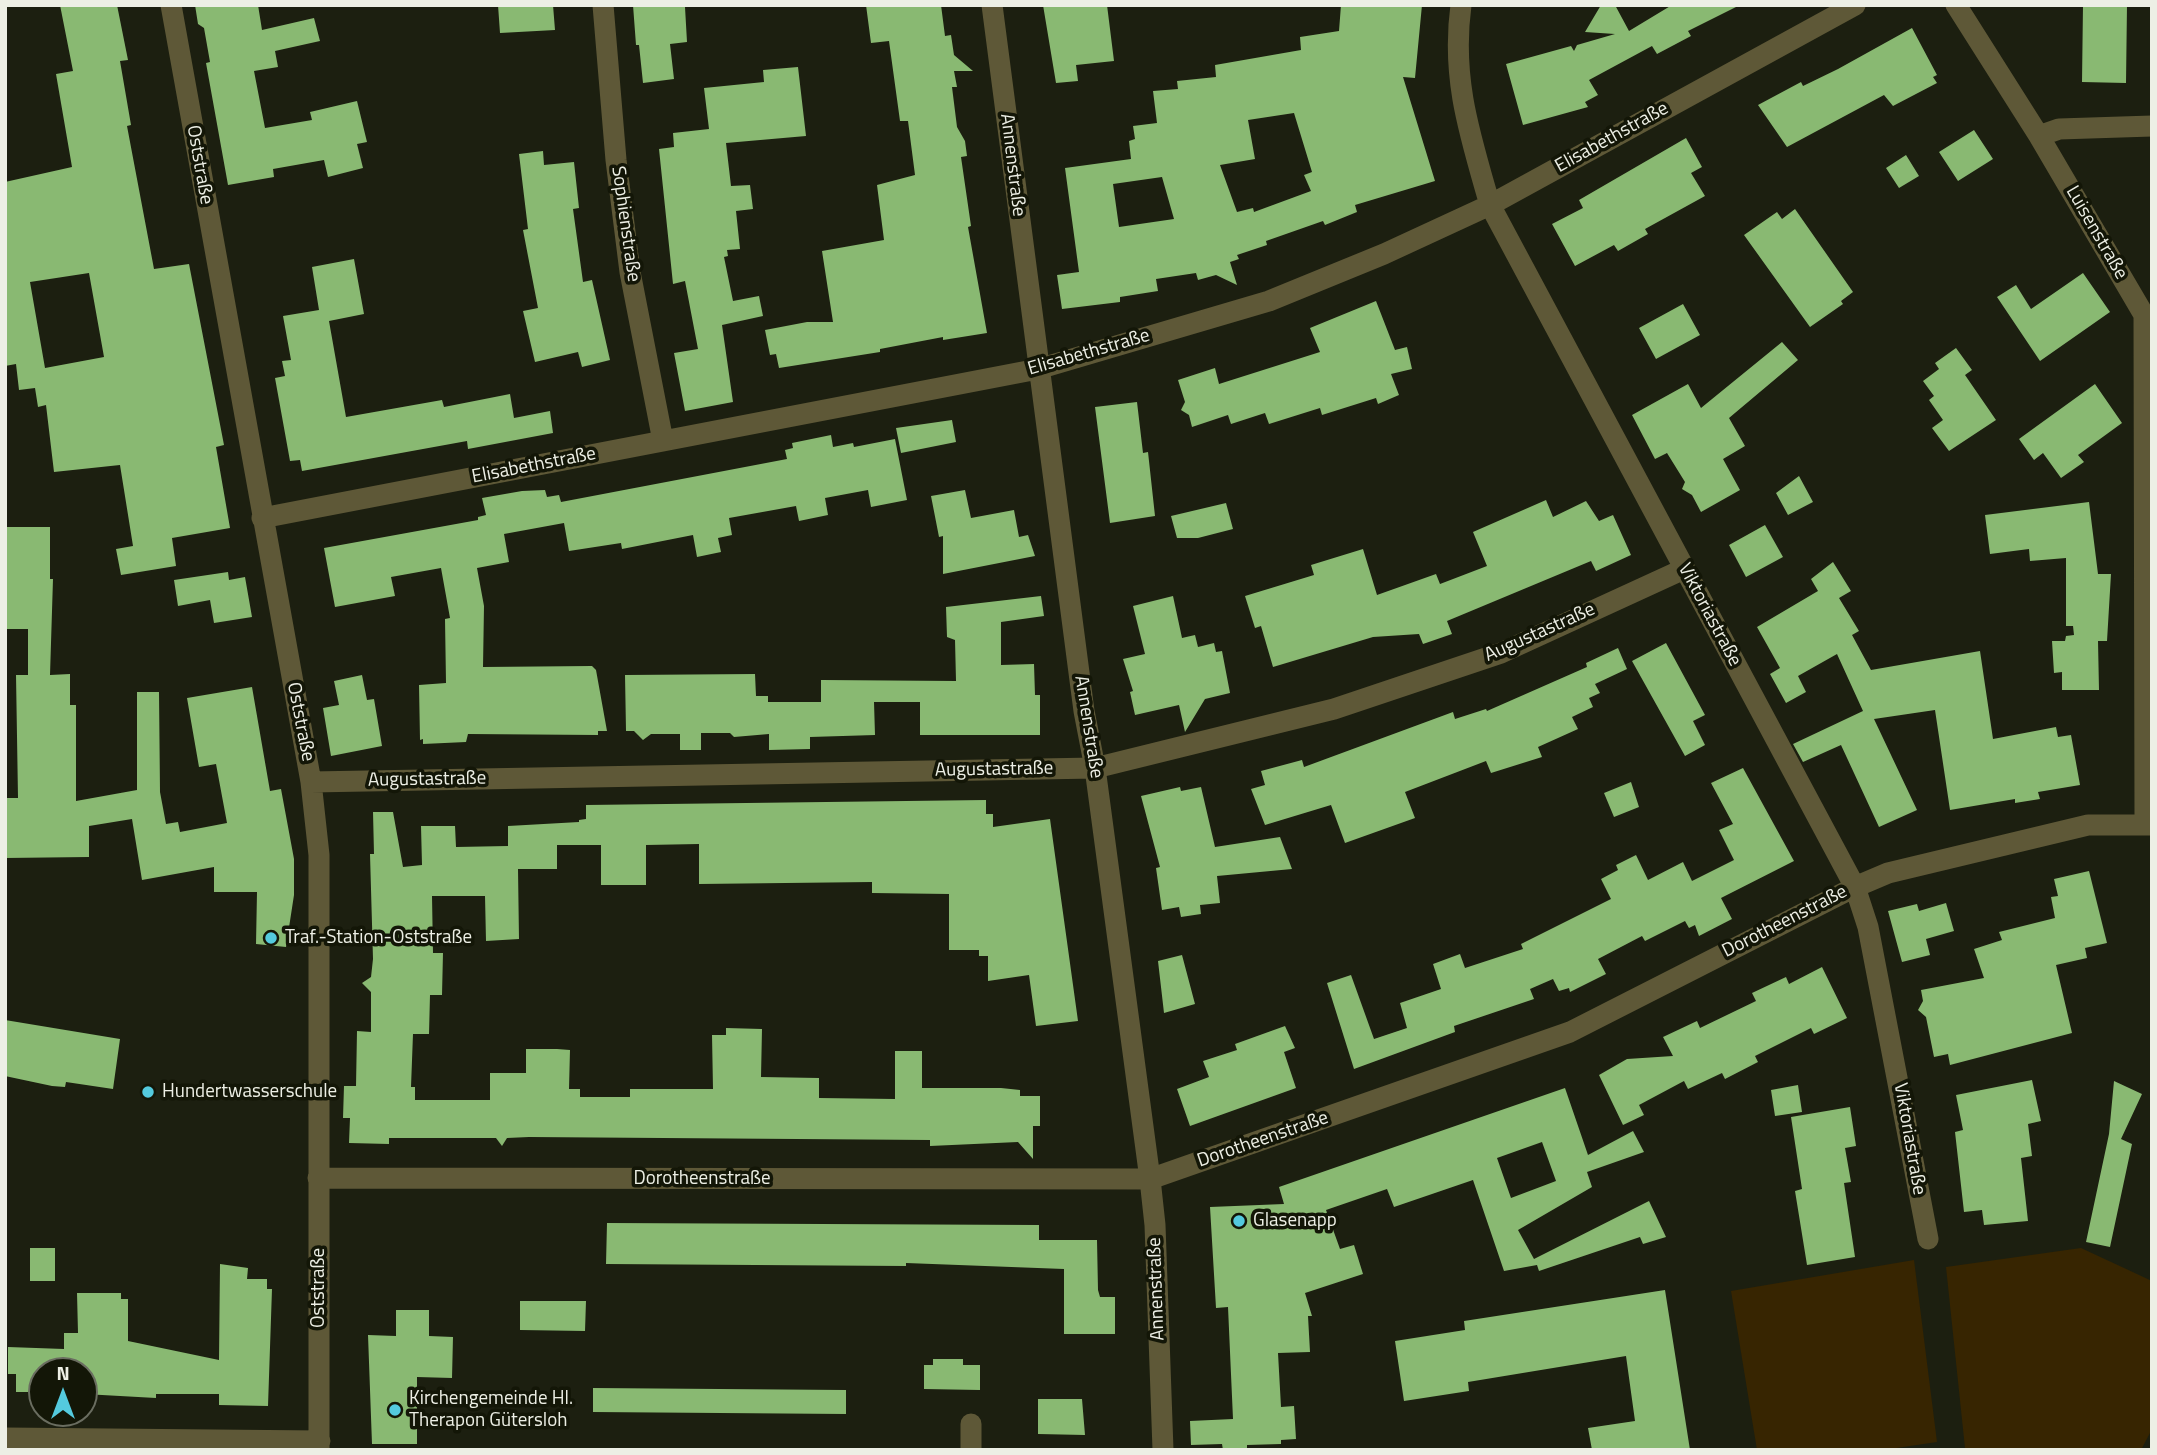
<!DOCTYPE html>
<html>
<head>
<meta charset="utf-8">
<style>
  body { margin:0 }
  #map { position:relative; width:2157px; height:1455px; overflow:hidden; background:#1c1f10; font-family:"Titillium Web",sans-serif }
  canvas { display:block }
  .frame { position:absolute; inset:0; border:7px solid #edefe5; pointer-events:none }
  .north { position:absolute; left:28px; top:1357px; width:70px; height:70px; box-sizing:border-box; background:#131607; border:2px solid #6a6d60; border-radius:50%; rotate:0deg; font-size:19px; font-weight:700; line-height:28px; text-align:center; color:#edefe5 }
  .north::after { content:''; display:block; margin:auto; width:24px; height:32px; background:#54cade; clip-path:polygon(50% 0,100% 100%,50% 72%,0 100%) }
</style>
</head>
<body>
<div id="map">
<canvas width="2157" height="1455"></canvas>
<div class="frame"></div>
<div class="north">N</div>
</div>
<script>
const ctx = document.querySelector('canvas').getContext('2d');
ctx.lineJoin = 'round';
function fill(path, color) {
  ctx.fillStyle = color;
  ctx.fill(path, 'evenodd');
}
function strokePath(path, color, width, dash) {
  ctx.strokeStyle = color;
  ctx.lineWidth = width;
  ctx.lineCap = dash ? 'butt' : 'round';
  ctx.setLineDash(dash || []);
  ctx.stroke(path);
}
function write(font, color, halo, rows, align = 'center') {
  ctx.font = font + ' "Titillium Web",sans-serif';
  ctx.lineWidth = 7;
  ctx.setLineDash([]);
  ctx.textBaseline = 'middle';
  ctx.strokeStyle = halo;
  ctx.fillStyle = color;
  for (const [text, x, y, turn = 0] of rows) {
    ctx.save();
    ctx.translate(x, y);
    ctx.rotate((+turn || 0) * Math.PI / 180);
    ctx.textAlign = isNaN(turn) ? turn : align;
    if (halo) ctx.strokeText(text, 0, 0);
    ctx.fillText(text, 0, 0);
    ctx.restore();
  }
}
fill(new Path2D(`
  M2081 1248 2152 1281V1429L2141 1450 1965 1448 1946 1267Z
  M1914 1260 1937 1442 1883 1450H1757L1731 1291Z`), '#372501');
fill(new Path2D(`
  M60 5H117L128 60 120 61 131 125 127 126 154 269 189 264 224 445 216 447 230 528 172 538 176 566 121 575 116 549 133 546 120 465 54 472 46 405 38 407 35 388 19 390 16 364 5 366V182L72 167 56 74 73 71ZM89 273 104 357 45 368 30 282Z
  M195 5H258L262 30 314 18 320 41 275 51 278 67 254 71 265 128 312 120 310 112 357 101 367 142 357 144 363 168 328 177 324 160 273 169 274 177 228 185 206 63 210 62 204 28 198 24Z
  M498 5H553L555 30 500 33Z
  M633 5 685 7 687 42 670 44 674 79 643 83 639 45H636Z
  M866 5H941L945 36 951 35 954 55 973 71H954L957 87H952L957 127 965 141 967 156 961 157 971 226 968 227 987 333 943 340V337L880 349V352L779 368 776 354 770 355 765 330 807 322H833L822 251 884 240 877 185 915 175 908 121H900L889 41 871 43Z
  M1043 5H1107L1114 61 1076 65 1078 81 1056 83Z
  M1341 5H1422L1415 78 1403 77 1435 181 1355 205 1357 212 1325 225 1323 221 1266 241 1267 245 1237 255 1239 259 1230 262 1237 285 1216 275 1198 280 1196 273 1156 279 1158 291 1120 297V302L1062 309 1057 275 1079 272 1065 168 1131 159 1129 141 1135 139 1133 126 1157 123 1153 91 1178 89 1177 81 1216 77 1215 65 1301 50 1300 37 1339 31ZM1294 113 1312 172 1304 175 1311 191 1254 212 1253 208 1237 212 1220 165 1255 159 1248 120ZM1162 177 1174 219 1119 227 1113 184Z
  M1601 5H1615L1629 31 1672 5H1740L1688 31 1691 36 1657 54 1652 46 1589 80 1598 95 1585 102 1588 107 1523 125 1506 64 1571 46 1574 51 1577 45 1615 34 1585 32Z
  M2083 5H2127L2126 83 2082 82Z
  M1912 28 1937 75 1933 77 1937 83 1893 106 1884 95 1787 147 1758 105 1801 82 1803 86 1838 69Z
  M798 67 806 136 726 143 731 186 750 185 753 209 736 211 740 249 727 250 728 256 724 257 733 301 759 296 763 316 722 325 733 402 685 411 674 353 698 349 685 281 673 284 659 149 674 147 673 133 709 129 704 88 764 82 763 70Z
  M1974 130 1993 159 1958 181 1939 152Z
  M1686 138 1702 167 1691 173 1705 196 1645 229 1648 234 1618 251 1614 245 1575 266 1552 224 1583 208 1579 200Z
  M543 151 544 165 574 162 579 208 573 209 583 282 592 280 610 360 582 367 578 352 535 362 523 311 538 308 523 230 528 229 519 154Z
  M1906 155 1919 176 1899 188 1886 168Z
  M1795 209 1853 292 1841 301 1843 304 1810 327 1744 235 1777 212 1782 219Z
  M354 259 364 314 329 321 346 417 442 400 444 407 510 394 514 418 550 411 553 433 468 449 467 441 302 471 300 460 290 461 275 378 285 376 282 361 291 360 283 316 319 310 312 267Z
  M2083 273 2110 312 2040 361 1997 297 2016 285 2031 309Z
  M1376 301 1395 350 1407 347 1412 369 1391 374 1399 395 1378 404 1376 398 1322 415 1320 408 1269 424 1265 413 1231 424 1228 415 1192 427 1189 415 1181 410 1185 402 1178 380 1215 368 1219 384 1320 352 1310 328Z
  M1683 304 1700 335 1656 359 1639 328Z
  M1782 342 1798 360 1729 418 1745 446 1723 459 1740 490 1701 512 1692 495 1682 489 1685 482 1667 453 1655 459 1632 415 1688 384 1701 408Z
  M1956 348 1972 370 1965 375 1996 420 1949 451 1932 428 1943 420 1929 400 1934 396 1923 381 1939 369 1935 363Z
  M2095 384 2122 423 2078 455 2084 462 2061 478 2043 453 2034 460 2019 439Z
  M1137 402 1143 453 1148 452 1155 516 1110 523 1095 407Z
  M952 420 956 442 901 453 896 428Z
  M831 435 833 447 853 443 854 447 895 439 907 500 871 507 868 490 825 498 828 515 799 521 796 506 729 518 732 535 718 538 721 552 697 557 693 535 622 549 621 543 569 551 564 523 504 534 509 562 477 568 484 606 483 667 592 666 596 670 607 731H598V735L468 734 466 742 423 744V739L420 740 419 685 446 683 445 619 450 618 441 568 391 577 395 596 335 607 324 548 478 520V517L486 515 482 498 522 491 545 490 547 497 559 495 561 502 787 459 785 450 793 448 792 443Z
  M1799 476 1813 502 1788 515 1776 493Z
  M965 490 971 518 1014 510 1019 537 1028 535 1035 556 943 574V536L939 537 931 496Z
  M1546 500 1553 517 1586 501 1599 521 1613 515 1631 555 1596 571 1591 561 1447 621 1452 634 1423 644 1419 634 1373 637 1273 667 1261 626 1255 628 1245 596 1314 575 1311 565 1363 549 1377 595 1436 574 1440 584 1487 566 1473 532Z
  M2089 502 2098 574H2111L2107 641H2098L2099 690H2062V672L2054 673 2052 641H2065L2066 636 2074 635 2073 626H2066V558L2030 561 2029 549 1990 554 1985 515Z
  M1226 503 1233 529 1198 538H1177L1171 516Z
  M1765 525 1783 557 1746 577 1729 545Z
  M5 527H50V579H53L50 675 70 674V705H76V801L137 790V692H159L160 792 166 824 178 822 180 832 227 823 216 764 199 767 187 698 252 687 270 791 281 789 294 859V895L286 947 256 944 257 892H214V867L142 880 132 819 89 826V857L5 858V798H18L16 675H28V629H5Z
  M1833 562 1851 591 1839 598 1859 631 1852 635 1871 670 1980 651 1993 739 2056 727 2058 737 2071 735 2080 785 2038 792 2040 799 2015 803V799L1950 810 1935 710 1874 719 1917 810 1879 827 1841 745 1803 762 1793 744 1863 711 1837 654 1798 676 1806 692 1786 703 1770 674 1780 668 1757 627 1818 591 1811 579Z
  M228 572 229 580 245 577 252 617 214 623 210 600 178 606 174 580Z
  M1041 596 1044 616 1001 622V665L1034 664 1035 695H1040V735H920V702H874L875 735 810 737V749L769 750V734L734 737 730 733H701V750H680V734H651L643 740 634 731H626L625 675 755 674 756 696H768V702H821V680L956 681 955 640 947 637 946 607Z
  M1173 596 1182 638 1195 635 1198 647 1214 643 1216 652 1222 651 1230 693 1205 699 1185 732 1179 705 1135 715 1130 692 1133 691 1123 659 1145 654 1133 606Z
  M1666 643 1705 715 1693 721 1705 745 1685 756 1632 661Z
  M1618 648 1627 669 1595 684 1600 693 1589 698 1593 707 1572 717 1578 729 1538 747 1542 757 1491 773 1486 761 1405 792 1415 818 1345 843 1331 805 1265 825 1251 789 1265 785 1261 771 1302 760 1304 767 1453 712 1455 719 1486 709 1487 711 1587 667 1586 663Z
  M362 675 367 700 374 699 382 746 331 756 323 708 339 705 334 681Z
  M1743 768 1794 861 1721 898 1732 919 1699 936 1695 925 1689 928 1685 921 1645 941 1642 936 1598 959 1606 974 1570 992 1569 988 1559 991 1553 979 1530 989 1534 999 1454 1026 1455 1032 1354 1069 1327 983 1351 975 1374 1039 1407 1028 1400 1003 1441 989 1433 964 1460 954 1465 968 1523 949 1521 944 1611 899 1601 879 1618 870 1616 865 1636 855 1648 880 1683 862 1692 881 1734 860 1719 830 1733 824 1711 783Z
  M1631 782 1639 807 1614 817 1604 793Z
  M1180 787 1181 791 1201 787 1215 847 1280 837 1292 869 1217 876 1220 903 1200 905 1201 914 1181 917 1179 907 1162 910 1156 868 1160 867 1141 796Z
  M986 800V814H993V827L1050 819 1078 1021 1036 1026 1029 975 988 981V956H979V950H949V894L872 893V882L699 884V844L646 845V885H601V845H557V869H518L519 939 486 941 485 896H432L433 953H443L442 995H430L429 1034H413L411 1087H415V1100H490V1073H526V1049H557L570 1050 569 1089H580V1097H630V1089H713L712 1035H726V1028L762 1029 761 1077 819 1078V1098L895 1099V1051H922V1088H1001L1020 1090V1096H1040V1126H1033V1159L1018 1142 930 1146V1140L529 1137 507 1138 502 1146 496 1138H389V1144L349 1143 350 1118H343L344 1086H356L357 1031 371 1032V992L362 983 371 977 373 959 370 854H374L373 812H393L403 867 422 865 421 826H455L456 847 508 846V826L579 822V820L586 819V805Z
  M2089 871 2107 943 2085 948 2087 958 2056 965 2072 1033 1950 1065 1948 1054 1934 1057 1926 1017 1918 1010 1923 1001 1921 990 1984 978 1974 949 2002 940 1999 932 2055 918 2051 897 2058 896 2054 879Z
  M1946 903 1954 931 1926 939 1930 955 1902 962 1888 911 1917 904 1919 911Z
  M1182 955 1195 1004 1164 1013 1158 961Z
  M1822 967 1847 1018 1814 1034 1811 1028 1755 1056 1758 1062 1725 1079 1722 1073 1688 1089 1684 1081 1639 1105 1644 1115 1623 1125 1599 1075 1627 1059 1673 1056 1663 1037 1697 1021 1700 1028 1756 1001 1752 993 1786 977 1789 984Z
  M5 1020 120 1039 113 1089 66 1082 65 1087 52 1086 5 1076Z
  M1285 1026 1295 1048 1284 1052 1296 1088 1190 1126 1177 1089 1209 1077 1203 1061 1237 1050 1235 1044Z
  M2032 1080 2041 1121 2028 1124 2032 1156 2021 1158 2028 1221 1984 1225 1982 1210 1964 1212 1955 1132 1963 1130 1956 1095Z
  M2114 1081 2142 1094 2121 1139 2132 1144 2110 1247 2086 1242 2109 1134Z
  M1798 1085 1802 1112 1775 1116 1771 1090Z
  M1565 1088 1588 1155 1633 1131 1644 1152 1587 1172 1592 1187 1518 1230 1534 1259 1649 1201 1666 1237 1643 1244 1640 1237 1539 1271 1537 1265 1504 1271 1473 1180 1394 1207 1387 1189 1326 1210 1340 1249 1354 1245 1363 1274 1305 1293 1312 1316H1308L1310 1352 1278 1353 1281 1407 1294 1406 1296 1439 1281 1440V1444L1247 1445V1450H1223L1222 1444 1191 1445 1190 1421 1233 1419 1228 1307 1216 1308 1210 1207 1284 1204 1279 1187ZM1542 1142 1556 1181 1511 1198 1497 1158Z
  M1850 1107 1856 1146 1845 1148 1851 1182 1844 1183 1855 1257 1807 1265 1795 1191 1802 1189 1791 1117Z
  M607 1223 1039 1225V1240H1097L1098 1290 1100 1297H1115V1334H1064V1269L906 1263V1266L606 1264Z
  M30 1248H55V1281H30Z
  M220 1264 248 1268 247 1279H267V1289H272L268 1406 219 1405V1394H156V1398L84 1394V1371H42V1392H16V1374H8V1347L64 1349V1333H78L77 1293H121V1299H128V1341L219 1360Z
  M1665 1290 1690 1450H1592L1588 1428 1635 1421 1626 1356 1468 1382 1469 1391 1404 1401 1395 1341 1465 1330 1464 1321Z
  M520 1301H586L585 1331 520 1330Z
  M396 1310H429V1336L453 1337 452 1378 417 1377V1444H372L368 1335 396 1336Z
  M933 1359H963V1365H980V1390L924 1389V1365H933Z
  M593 1388 846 1390V1414L593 1412Z
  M1038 1399H1082L1085 1435 1038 1434Z`), '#89b972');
strokePath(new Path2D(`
  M171 5 311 782 319 855V1450
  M603 5 616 160 630 272 663 441
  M992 5 1084 711 1095 768 1150 1179 1155 1225 1163 1450
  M1461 5C1451 79 1470 135 1490 205L1855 887 1868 927 1928 1239
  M1956 5 2039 136 2144 315 2145 823
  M2039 136 2059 129 2152 126
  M262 518 1038 369 1269 301 1384 254 1490 205 1855 5
  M311 782 1095 768 1334 709 1501 653 1684 569
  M318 1178 1150 1179 1570 1032 1855 887 1888 873 2088 825H2152
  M971 1424V1450
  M5 1438 320 1441`), '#5e5837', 21);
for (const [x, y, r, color] of [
  [271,938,7,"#54cade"],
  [148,1092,7,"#54cade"],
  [1239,1221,7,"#54cade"],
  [395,1410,7,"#54cade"]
]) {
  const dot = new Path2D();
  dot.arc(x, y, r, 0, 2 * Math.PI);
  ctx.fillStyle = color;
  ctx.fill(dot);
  strokePath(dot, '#131607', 2.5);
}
write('19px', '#edefe5', '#131607', [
  ["Elisabethstraße",1612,138,-29],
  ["Oststraße",199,165,80],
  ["Annenstraße",1012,165,83],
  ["Sophienstraße",625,224,82],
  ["Luisenstraße",2096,233,60],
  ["Elisabethstraße",1089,353,-16],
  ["Elisabethstraße",534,466,-11],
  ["Viktoriastraße",1709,615,62],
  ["Augustastraße",1540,633,-24],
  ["Oststraße",300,722,79],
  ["Annenstraße",1088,727,81],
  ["Augustastraße",994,770,-1],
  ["Augustastraße",427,780,-1],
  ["Dorotheenstraße",1785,922,-27],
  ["Viktoriastraße",1909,1139,80],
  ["Dorotheenstraße",1263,1140,-19],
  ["Dorotheenstraße",702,1179],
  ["Oststraße",319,1288,-90],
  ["Annenstraße",1157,1289,-92]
]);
write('19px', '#edefe5', '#131607', [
  ["Traf.-Station-Oststraße",285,938],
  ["Hundertwasserschule",162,1092],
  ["Glasenapp",1253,1221],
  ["Kirchengemeinde Hl.",409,1399],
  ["Therapon Gütersloh",409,1421]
], 'left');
</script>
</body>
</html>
